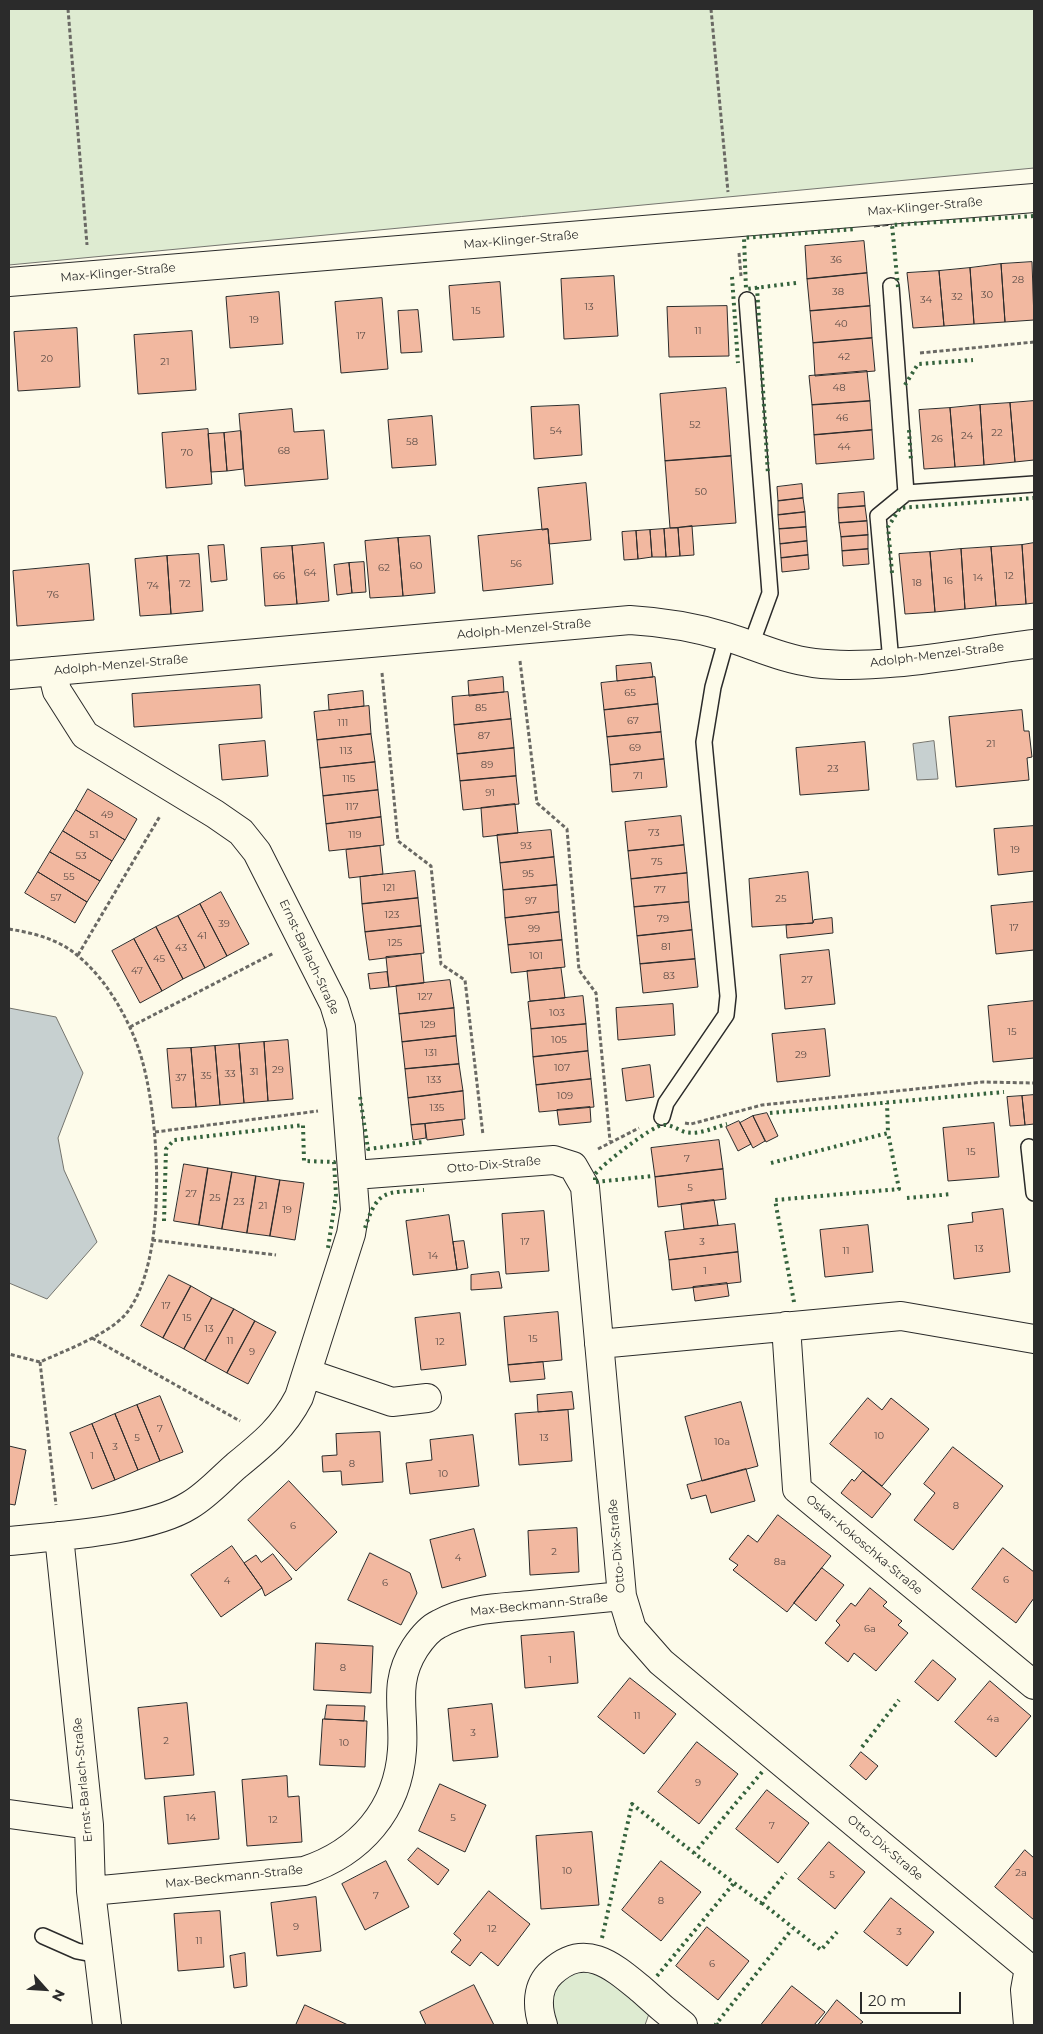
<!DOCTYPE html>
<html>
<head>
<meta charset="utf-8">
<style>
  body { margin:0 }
  #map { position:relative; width:1043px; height:2034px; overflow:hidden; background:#fdfbea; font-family:Montserrat,sans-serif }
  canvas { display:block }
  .frame { position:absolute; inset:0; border:10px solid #2b2b2b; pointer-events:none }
  .north { position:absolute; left:20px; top:1964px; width:50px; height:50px; -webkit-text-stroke:4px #fdfbea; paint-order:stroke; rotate:116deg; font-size:14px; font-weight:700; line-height:20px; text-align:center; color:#2b2b2b }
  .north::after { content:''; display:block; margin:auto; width:18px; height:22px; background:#2b2b2b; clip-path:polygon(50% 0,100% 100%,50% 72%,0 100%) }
  .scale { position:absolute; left:860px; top:1992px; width:101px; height:22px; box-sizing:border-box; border:2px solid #2b2b2b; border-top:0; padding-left:6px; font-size:15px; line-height:18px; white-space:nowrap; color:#2b2b2b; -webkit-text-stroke:4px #fdfbea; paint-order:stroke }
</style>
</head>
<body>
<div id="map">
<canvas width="1043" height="2034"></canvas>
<div class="frame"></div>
<div class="north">N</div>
<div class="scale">20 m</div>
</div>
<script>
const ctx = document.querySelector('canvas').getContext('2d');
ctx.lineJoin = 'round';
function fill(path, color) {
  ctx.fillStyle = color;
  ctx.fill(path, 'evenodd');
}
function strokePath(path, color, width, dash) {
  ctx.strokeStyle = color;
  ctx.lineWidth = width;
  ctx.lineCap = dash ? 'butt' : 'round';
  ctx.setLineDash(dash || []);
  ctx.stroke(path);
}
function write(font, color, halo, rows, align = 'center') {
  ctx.font = font + ' Montserrat,sans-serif';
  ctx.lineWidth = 4;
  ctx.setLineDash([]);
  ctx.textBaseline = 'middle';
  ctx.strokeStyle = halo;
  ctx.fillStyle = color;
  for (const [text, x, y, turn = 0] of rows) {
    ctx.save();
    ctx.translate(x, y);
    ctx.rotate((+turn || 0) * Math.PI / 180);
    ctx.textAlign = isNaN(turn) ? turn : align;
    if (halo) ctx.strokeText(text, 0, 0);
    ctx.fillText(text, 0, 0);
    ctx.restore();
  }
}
const green = new Path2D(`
  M9 9H1034V168L9 265Z
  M584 1970 604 1976 650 2011 645 2025H557L548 2013 555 1980Z`);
fill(green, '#deebd1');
strokePath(green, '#74746e', 1);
const water = new Path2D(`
  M934 741 938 779 917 780 913 744Z
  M9 1008 56 1017 83 1073 58 1138 64 1170 97 1242 47 1299 9 1283Z`);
fill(water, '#c7d0d0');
strokePath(water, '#74746e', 1);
const building = new Path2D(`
  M864 241 867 273 807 279 805 246Z
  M1032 262 1034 320 1005 322 1001 264Z
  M1001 264 1005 322 974 324 970 268Z
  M970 268 974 324 944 326 939 271Z
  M939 271 944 326 913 328 907 273Z
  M867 273 870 306 810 311 807 279Z
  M614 276 618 336 564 339 561 279Z
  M500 282 504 337 453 340 449 286Z
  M279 292 283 344 230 348 226 297Z
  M382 298 388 369 341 373 335 302Z
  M727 306 729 356 669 357 667 307Z
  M870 306 872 338 813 343 810 311Z
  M418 310 422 352 401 353 398 311Z
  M77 328 80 387 18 391 14 332Z
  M192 331 196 390 138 394 134 335Z
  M872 338 875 371 815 376 813 343Z
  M867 371 870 401 812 405 809 376Z
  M726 388 731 456 665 461 660 394Z
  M870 401 872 430 814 435 812 405Z
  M1034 401V460L1015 462 1010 403Z
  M1010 403 1015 462 984 465 980 405Z
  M579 405 582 455 534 459 531 407Z
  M980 405 984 465 955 467 950 408Z
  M950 408 955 467 924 469 919 410Z
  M292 409 294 432 324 430 328 479 245 486 239 414Z
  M432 416 436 465 392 468 388 420Z
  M208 429 212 484 166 488 162 433Z
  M872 430 874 459 816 464 814 435Z
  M241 431 243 469 227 471 224 433Z
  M224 433 227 471 211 472 208 434Z
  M731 456 736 523 670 528 665 461Z
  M586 483 591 540 549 544 548 529 542 530 538 488Z
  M802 484 803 498 778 501 777 487Z
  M864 492 865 506 838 508V494Z
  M803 498 805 512 778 515V501Z
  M865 506 867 521 839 523 838 508Z
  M805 512 806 527 779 529 778 515Z
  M867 521 868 535 841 537 839 523Z
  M692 526 694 555 680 556 678 528Z
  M806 527 807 541 780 544 779 529Z
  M670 528H678L680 556 666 557 664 529Z
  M548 529 553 584 483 591 478 536Z
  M664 529 666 557H652L650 530Z
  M650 530 652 557 638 559 636 531Z
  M636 531 638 559 624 560 622 532Z
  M868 535V549L842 551 841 537Z
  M430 536 435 593 403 596 398 538Z
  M398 538 403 596 370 598 365 541Z
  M807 541 808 555 781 558 780 544Z
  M324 543 329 601 297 604 292 546Z
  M1034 543V603L1026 604 1022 545Z
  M224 545 227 580 211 582 208 546Z
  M1022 545 1026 604 996 606 991 547Z
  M292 546 297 604 265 606 261 548Z
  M991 547 996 606 965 609 961 549Z
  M868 549 869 564 843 566 842 551Z
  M961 549 965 609 935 612 930 552Z
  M930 552 935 612 905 614 899 554Z
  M199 554 203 611 171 614 167 556Z
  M808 555 809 569 782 572 781 558Z
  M167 556 171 614 140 616 135 559Z
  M364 562 366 592 352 593 349 563Z
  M349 563 352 593 337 595 334 565Z
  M89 564 94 620 17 626 13 571Z
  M651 663 653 677 617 681 616 666Z
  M503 677 504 692 469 696 468 681Z
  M655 677 658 704 604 710 601 683Z
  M260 685 262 718 134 727 132 694Z
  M363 691 364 706 329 710 328 695Z
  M508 692 511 719 454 725 452 697Z
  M658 704 661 732 607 737 604 710Z
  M369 706 371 734 317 740 314 712Z
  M1022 710 1024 731H1029L1032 757 1027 758 1029 780 956 787 949 717Z
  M511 719 514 748 457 754 454 725Z
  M661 732 664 759 610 765 607 737Z
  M371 734 375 762 320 768 317 740Z
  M265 741 268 776 222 780 219 745Z
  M865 742 869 790 800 795 796 748Z
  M514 748 516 776 460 781 457 754Z
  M664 759 667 787 612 792 610 765Z
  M375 762 378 790 323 796 320 768Z
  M516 776 519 804 463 810 460 781Z
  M88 789 137 819 125 840 76 810Z
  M378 790 381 817 326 824 323 796Z
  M515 804 518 833 483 837 481 808Z
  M76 810 125 840 112 861 63 831Z
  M681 816 684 845 628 851 625 822Z
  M381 817 384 845 329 851 326 824Z
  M1034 826V871L998 875 994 829Z
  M551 830 554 857 500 863 497 835Z
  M63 831 112 861 100 881 50 852Z
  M684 845 687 873 631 879 628 851Z
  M380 846 383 874 349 878 346 850Z
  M50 852 100 881 87 902 38 872Z
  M554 857 557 885 503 890 500 863Z
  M415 871 418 898 362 904 360 877Z
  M38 872 87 902 75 923 25 893Z
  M808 872 813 923 752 927 749 879Z
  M687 873 689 902 634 907 631 879Z
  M557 885 559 912 505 918 503 890Z
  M221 892 249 944 227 956 200 904Z
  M418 898 421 926 365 932 362 904Z
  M689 902 692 930 637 936 634 907Z
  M1034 902V950L996 954 991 906Z
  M200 904 227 956 205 968 178 916Z
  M559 912 562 940 508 945 505 918Z
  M178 916 205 968 183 979 156 927Z
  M832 918 833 933 787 938 786 925 813 923 814 920Z
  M421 926 424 953 369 960 365 932Z
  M156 927 183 979 162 991 134 939Z
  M692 930 695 959 640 964 637 936Z
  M134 939 162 991 140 1003 112 951Z
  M562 940 565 967 511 973 508 945Z
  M829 950 835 1004 785 1009 780 955Z
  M421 954 424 983 389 987 386 957Z
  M695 959 698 987 643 993 640 964Z
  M561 968 565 998 530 1001 527 971Z
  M387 972 389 987 370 989 368 974Z
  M450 980 454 1008 399 1014 396 986Z
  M583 996 586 1024 531 1029 528 1002Z
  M1034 1001V1058L993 1062 988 1006Z
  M673 1004 675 1035 618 1040 616 1008Z
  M454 1008 456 1036 402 1042 399 1014Z
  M586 1024 588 1051 533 1057 531 1029Z
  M825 1029 830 1076 777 1082 772 1034Z
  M456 1036 459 1064 405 1069 402 1042Z
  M288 1040 293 1099 268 1101 264 1042Z
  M264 1042 268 1101 244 1103 239 1044Z
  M239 1044 244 1103 220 1105 215 1046Z
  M215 1046 220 1105 196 1107 191 1048Z
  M191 1048 196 1107 172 1108 167 1049Z
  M588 1051 591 1079 536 1085 533 1057Z
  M459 1064 463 1091 408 1098 405 1069Z
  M650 1065 654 1097 626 1101 622 1069Z
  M591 1079 594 1107 539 1112 536 1085Z
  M463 1091 465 1119 411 1125 408 1098Z
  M1034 1095V1124L1025 1125 1022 1096Z
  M1022 1096 1025 1125 1010 1126 1007 1097Z
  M590 1107 591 1122 559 1125 557 1110Z
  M767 1113 778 1136 766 1142 753 1116Z
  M753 1116 765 1141 753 1148 740 1123Z
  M462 1120 464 1135 427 1140 425 1124Z
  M739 1121 751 1144 738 1151 726 1127Z
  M994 1123 999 1177 948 1181 943 1128Z
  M425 1124 426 1138 413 1140 411 1125Z
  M719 1140 723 1169 655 1177 651 1148Z
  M184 1164 208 1168 199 1225 174 1221Z
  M208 1168 232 1172 222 1229 199 1225Z
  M723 1169 726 1199 658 1207 655 1177Z
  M232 1172 256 1176 247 1233 222 1229Z
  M256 1176 280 1180 270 1236 247 1233Z
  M280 1180 304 1183 295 1240 270 1236Z
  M714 1200 718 1225 684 1229 681 1204Z
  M1003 1209 1010 1272 954 1279 948 1225 973 1222 972 1213Z
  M544 1211 549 1271 506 1274 502 1214Z
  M449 1215 457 1270 413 1275 406 1221Z
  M735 1224 738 1252 669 1260 665 1232Z
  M868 1225 873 1272 825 1277 820 1230Z
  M464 1241 468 1268 457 1270 453 1242Z
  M738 1252 741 1282 672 1290 669 1260Z
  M499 1272 502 1288 471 1290V1275Z
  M169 1275 191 1286 163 1338 141 1326Z
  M727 1283 729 1296 695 1301 693 1287Z
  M191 1286 212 1298 184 1349 163 1338Z
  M212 1298 234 1309 205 1361 184 1349Z
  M234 1309 255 1321 227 1373 205 1361Z
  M558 1312 562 1360 508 1365 504 1317Z
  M460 1313 466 1365 421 1370 415 1318Z
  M255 1321 276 1332 248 1384 227 1373Z
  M543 1362 545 1379 510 1382 508 1365Z
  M572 1392 574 1409 538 1412 537 1395Z
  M160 1396 183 1452 160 1461 137 1405Z
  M868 1398 882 1410 891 1398 929 1429 882 1486 830 1444Z
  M741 1402 758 1466 702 1481 685 1417Z
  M137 1405 160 1461 138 1470 115 1414Z
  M568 1410 572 1461 519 1465 515 1414Z
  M115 1414 138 1470 115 1480 92 1424Z
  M92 1424 115 1480 92 1489 70 1433Z
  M380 1432 383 1482 342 1485 341 1471 323 1472 322 1456 337 1455 336 1434Z
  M473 1435 479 1486 410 1494 406 1463 432 1460 430 1440Z
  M9 1446 26 1450 15 1505 9 1504Z
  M953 1447 1003 1486 953 1550 914 1520 935 1493 924 1484Z
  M746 1469 755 1501 711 1513 706 1495 691 1499 687 1485Z
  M863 1471 891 1494 872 1518 841 1493 852 1479 854 1481Z
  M289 1481 337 1532 296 1571 248 1520Z
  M778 1515 831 1556 787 1612 733 1570 738 1565 729 1559 748 1535 757 1542Z
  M577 1528 579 1572 530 1575 528 1531Z
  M474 1529 486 1576 442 1588 430 1540Z
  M232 1546 262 1588 221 1617 191 1575Z
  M1003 1548 1034 1572V1598L1016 1623 972 1589Z
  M370 1553 410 1573 417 1593 401 1625 348 1600Z
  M273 1554 292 1579 265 1596 262 1588 244 1563 256 1555 261 1562Z
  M822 1568 844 1585 816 1621 794 1603Z
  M870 1588 887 1602 883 1606 902 1621 898 1625 908 1633 876 1671 854 1653 848 1662 825 1643 840 1625 836 1621 851 1603 855 1606Z
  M574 1632 578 1683 525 1688 521 1636Z
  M316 1643 373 1646 371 1693 314 1690Z
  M933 1660 956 1679 938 1701 915 1682Z
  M630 1678 676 1714 644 1754 598 1717Z
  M990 1681 1031 1716 996 1757 955 1722Z
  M187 1703 194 1775 145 1779 138 1708Z
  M492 1704 498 1757 453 1761 448 1709Z
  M327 1705 365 1706 364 1721 325 1719Z
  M323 1719 367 1721 365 1767 320 1765Z
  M697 1742 738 1774 699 1824 658 1792Z
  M861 1752 878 1766 866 1780 850 1766Z
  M287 1776 288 1797 299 1796 302 1842 247 1846 242 1780Z
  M440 1784 486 1805 465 1852 419 1831Z
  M767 1790 809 1823 778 1863 736 1829Z
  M215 1792 219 1839 168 1844 164 1797Z
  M592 1832 599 1905 541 1909 536 1836Z
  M829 1842 865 1872 835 1909 798 1879Z
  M418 1848 449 1870 438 1885 408 1860Z
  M1025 1850 1034 1858V1920L995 1887Z
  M386 1861 409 1907 365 1930 342 1884Z
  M661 1861 701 1892 661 1941 622 1910Z
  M489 1891 530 1924 498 1966 481 1952 470 1966 451 1952 461 1940 454 1934Z
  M316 1897 321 1951 277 1956 271 1903Z
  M891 1898 934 1932 907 1966 864 1932Z
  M220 1911 224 1967 178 1971 174 1914Z
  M707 1927 749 1961 718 2000 676 1966Z
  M245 1953 247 1986 234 1988 230 1956Z
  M474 1985 494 2025H426L420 2012Z
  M792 1986 825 2012 814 2025H761Z
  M837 2000 863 2022 859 2025H818Z
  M305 2005 348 2025H296Z`);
fill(building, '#f2b8a0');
strokePath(building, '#2b2b2b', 1);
const service = new Path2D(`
  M891 286 906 493
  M747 300 770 593 751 645
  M891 662 878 516 906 493 1034 484
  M662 1117 666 1103 726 1015 728 996 704 742 713 687 727 637
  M1029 1147 1034 1193
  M43 1936 77 1951 98 1955`);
const minor = new Path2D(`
  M9 282 1034 198
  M9 675 630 620C663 622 695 627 727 637 756 646 783 659 814 663 881 671 967 652 1034 644
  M354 1175 554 1160 573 1166 585 1187 622 1596 632 1629 661 1662 1029 1968 1025 1990 1028 2025
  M786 1326 797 1489 1034 1685
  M599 1344 901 1316 1034 1339
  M307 1373 392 1402 427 1398
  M59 1536 89 1825 91 1891 107 2025
  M9 1541C58 1536 149 1531 190 1505 207 1495 221 1479 236 1466 263 1444 283 1428 299 1397L351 1234 355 1210 341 1027 334 1004 257 852 241 832 215 814 85 735 57 691 52 671
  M9 1814 89 1825
  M91 1891 304 1871C360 1853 398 1810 402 1750 405 1711 392 1684 415 1648 421 1639 430 1628 439 1624 467 1608 500 1608 531 1605 561 1602 591 1599 622 1596
  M543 2025C537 2007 536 1986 552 1972 586 1941 614 1967 642 1990 655 2002 669 2014 683 2025`);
strokePath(service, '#2b2b2b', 18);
strokePath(minor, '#2b2b2b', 30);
strokePath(new Path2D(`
  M68 9 87 245
  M711 9 728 192
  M739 253 741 276
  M920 353 1034 342
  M520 661 537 803 567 829 579 970 596 993 610 1141
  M382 673 398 841 431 866 441 964 465 980 483 1135
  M9 929C33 933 59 939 78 956 105 978 126 1014 138 1047 160 1109 170 1262 125 1315 107 1335 64 1351 40 1362L9 1354
  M78 955 160 816
  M130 1027 274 953
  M685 1123 691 1124 762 1105 983 1082 1034 1083
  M155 1132 318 1111
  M598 1149 639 1128
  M152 1240 276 1255
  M92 1338 240 1421
  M40 1362 56 1505`), '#6a6964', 3, [4, 2.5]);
strokePath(service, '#fdfbea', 15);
strokePath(minor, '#fdfbea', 28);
strokePath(new Path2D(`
  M732 277 738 363
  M796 283 746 289 744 238 855 229
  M757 287 768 475
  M898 287 892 225 1034 216
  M905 385 918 364 973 360
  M909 430 911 460
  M892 573 888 527 900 508 1034 498
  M360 1097 368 1149 423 1142
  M770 1113 1004 1092
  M771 1163 888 1133 887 1103
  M595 1180V1174C603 1164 653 1125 663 1125 671 1124 678 1130 685 1132 699 1135 713 1128 727 1124
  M596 1182 652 1176
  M907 1198 952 1194
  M164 1221 166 1149 174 1140 303 1125 304 1161 334 1162 336 1195 328 1248
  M365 1228C378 1188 386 1193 424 1190
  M794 1302 775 1200 899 1189 888 1133
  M862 1747 899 1700
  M762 1772 694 1853 761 1903 786 1873
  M762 1903 821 1950 837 1932
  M602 1938 632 1804 694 1853
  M657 1976 734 1883
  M718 2025 716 2024 792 1929`), '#34623c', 4, [2.5, 4]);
strokePath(new Path2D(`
  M874 227 892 225`), '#2b2b2b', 1, [6, 2.5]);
write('10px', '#5d4e48', null, [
  ["36",836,260],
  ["28",1018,280],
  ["38",838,292],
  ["30",987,295],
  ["32",957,297],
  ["34",926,300],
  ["13",589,307],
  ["15",476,311],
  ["19",254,320],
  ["40",841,324],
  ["11",698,331],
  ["17",361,336],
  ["42",844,357],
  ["20",47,359],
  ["21",165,362],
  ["48",839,388],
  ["46",842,418],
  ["52",695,425],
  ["54",556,431],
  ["22",997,433],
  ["24",967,436],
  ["26",937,439],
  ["58",412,442],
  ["44",844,447],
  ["68",284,451],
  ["70",187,453],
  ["50",701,492],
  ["56",516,564],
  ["60",416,566],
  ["62",384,568],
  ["64",310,573],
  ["66",279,576],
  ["12",1009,576],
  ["14",978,578],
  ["16",948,581],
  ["18",917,583],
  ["72",185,584],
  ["74",153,586],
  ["76",53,595],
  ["65",630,693],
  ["85",481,708],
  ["67",633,721],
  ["111",343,723],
  ["87",484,736],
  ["21",991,744],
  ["69",635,748],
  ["113",346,751],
  ["89",487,765],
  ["23",833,769],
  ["71",638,776],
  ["115",349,779],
  ["91",490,793],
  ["117",352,807],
  ["49",107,815],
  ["73",654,833],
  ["51",94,835],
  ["119",355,835],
  ["93",526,846],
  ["19",1015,850],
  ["53",81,856],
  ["75",657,862],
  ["95",528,874],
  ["55",69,877],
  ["121",389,888],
  ["77",660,890],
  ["57",56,898],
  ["25",781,899],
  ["97",531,901],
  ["123",392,915],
  ["79",663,919],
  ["39",224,924],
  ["17",1014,928],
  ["99",534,929],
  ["41",202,936],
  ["125",395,943],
  ["81",666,947],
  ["43",181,948],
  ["101",536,956],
  ["45",159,959],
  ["47",137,971],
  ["83",669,976],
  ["27",807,980],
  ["127",425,997],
  ["103",557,1013],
  ["129",428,1025],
  ["15",1012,1032],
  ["105",559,1040],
  ["131",431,1053],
  ["29",801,1055],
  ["107",562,1068],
  ["29",278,1070],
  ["31",254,1072],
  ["33",230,1074],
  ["35",206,1076],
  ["37",181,1078],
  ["133",434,1080],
  ["109",565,1096],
  ["135",437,1108],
  ["15",971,1152],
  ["7",687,1159],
  ["5",690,1188],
  ["27",191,1194],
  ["25",215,1198],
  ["23",239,1202],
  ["21",263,1206],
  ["19",287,1210],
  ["17",525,1242],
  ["3",702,1242],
  ["13",979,1249],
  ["11",846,1251],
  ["14",433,1256],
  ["1",705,1271],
  ["17",166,1306],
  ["15",187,1318],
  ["13",209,1329],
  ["15",533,1339],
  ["11",230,1341],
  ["12",440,1342],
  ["9",252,1352],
  ["7",160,1429],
  ["10",879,1436],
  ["5",137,1438],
  ["13",544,1438],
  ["10a",722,1442],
  ["3",115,1447],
  ["1",92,1456],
  ["8",352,1464],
  ["10",443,1474],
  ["8",956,1506],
  ["6",293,1526],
  ["2",554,1552],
  ["4",458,1558],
  ["8a",780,1562],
  ["6",1006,1580],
  ["4",227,1581],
  ["6",385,1583],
  ["6a",870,1629],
  ["1",550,1660],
  ["8",343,1668],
  ["11",637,1716],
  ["4a",993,1719],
  ["3",473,1733],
  ["2",166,1741],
  ["10",344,1743],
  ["9",698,1783],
  ["14",191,1818],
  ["5",453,1818],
  ["12",273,1820],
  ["7",772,1826],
  ["10",567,1871],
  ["2a",1021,1873],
  ["5",832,1875],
  ["7",376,1896],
  ["8",661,1901],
  ["9",296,1927],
  ["12",492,1929],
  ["3",899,1932],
  ["11",199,1941],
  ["6",712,1964]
]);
write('12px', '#2b2b2b', '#fdfbea', [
  ["Max-Klinger-Straße",925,207,-5],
  ["Max-Klinger-Straße",521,240,-5],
  ["Max-Klinger-Straße",118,273,-5],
  ["Adolph-Menzel-Straße",524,629,-5],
  ["Adolph-Menzel-Straße",937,655,-7],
  ["Adolph-Menzel-Straße",121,665,-5],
  ["Ernst-Barlach-Straße",309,957,65],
  ["Otto-Dix-Straße",494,1165,-5],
  ["Oskar-Kokoschka-Straße",864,1545,40],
  ["Otto-Dix-Straße",617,1546,-95],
  ["Max-Beckmann-Straße",539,1605,-6],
  ["Ernst-Barlach-Straße",83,1780,-95],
  ["Otto-Dix-Straße",885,1848,40],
  ["Max-Beckmann-Straße",234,1877,-6]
]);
</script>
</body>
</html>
